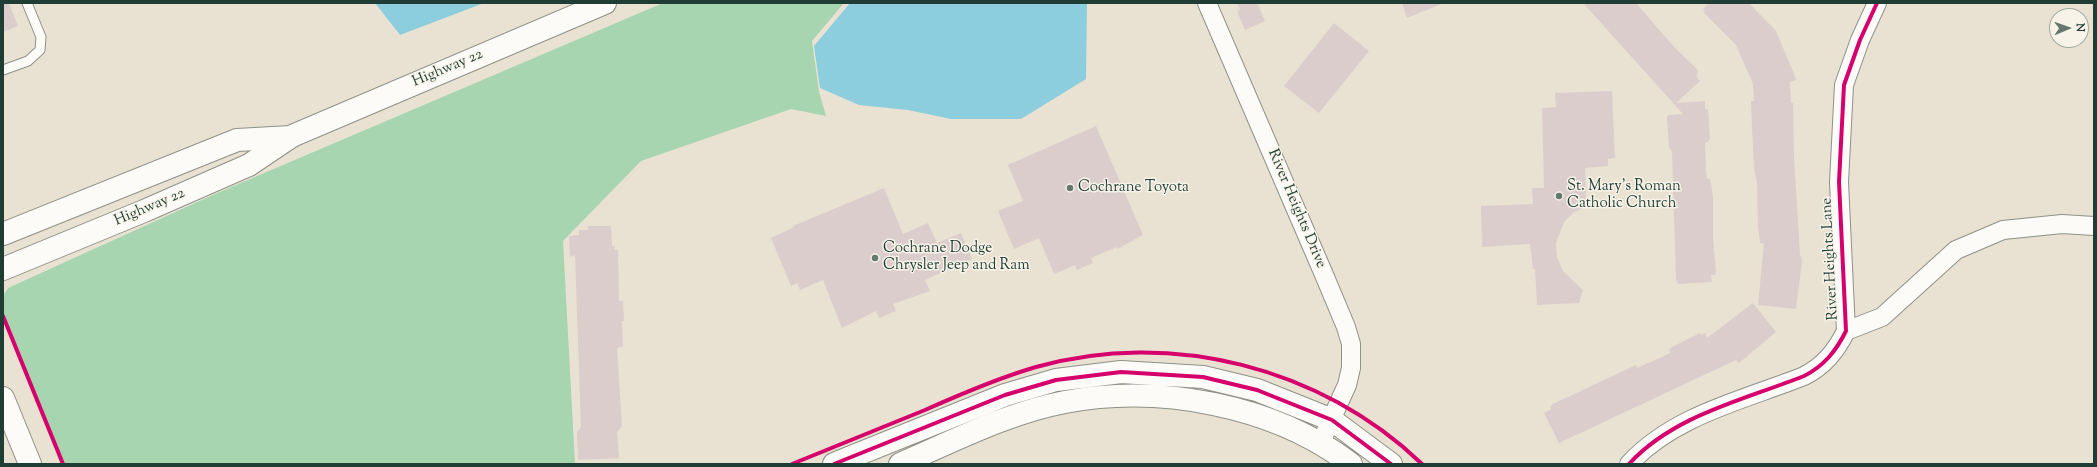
<!DOCTYPE html>
<html>
<head>
<meta charset="utf-8">
<style>
  body { margin:0 }
  #map { position:relative; width:2097px; height:467px; overflow:hidden; background:#e9e2d3; font-family:"Sorts Mill Goudy",serif }
  canvas { display:block }
  .frame { position:absolute; inset:0; border:4px solid #1f3d34; pointer-events:none }
  .north { position:absolute; left:2049px; top:8px; width:40px; height:40px; box-sizing:border-box; background:#f7f3e8; border:1px solid #a1aaa0; border-radius:50%; rotate:88deg; font-size:11px; font-weight:700; line-height:16px; text-align:center; color:#1f3d34 }
  .north::after { content:''; display:block; margin:auto; width:14px; height:18px; background:#66776c; clip-path:polygon(50% 0,100% 100%,50% 72%,0 100%) }
</style>
</head>
<body>
<div id="map">
<canvas width="2097" height="467"></canvas>
<div class="frame"></div>
<div class="north">N</div>
</div>
<script>
const ctx = document.querySelector('canvas').getContext('2d');
ctx.lineJoin = 'round';
function fill(path, color) {
  ctx.fillStyle = color;
  ctx.fill(path, 'evenodd');
}
function strokePath(path, color, width, dash) {
  ctx.strokeStyle = color;
  ctx.lineWidth = width;
  ctx.lineCap = dash ? 'butt' : 'round';
  ctx.setLineDash(dash || []);
  ctx.stroke(path);
}
function write(font, color, halo, rows, align = 'center') {
  ctx.font = font + ' "Sorts Mill Goudy",serif';
  ctx.lineWidth = 3;
  ctx.setLineDash([]);
  ctx.textBaseline = 'middle';
  ctx.strokeStyle = halo;
  ctx.fillStyle = color;
  for (const [text, x, y, turn = 0] of rows) {
    ctx.save();
    ctx.translate(x, y);
    ctx.rotate((+turn || 0) * Math.PI / 180);
    ctx.textAlign = isNaN(turn) ? turn : align;
    if (halo) ctx.strokeText(text, 0, 0);
    ctx.fillText(text, 0, 0);
    ctx.restore();
  }
}
fill(new Path2D(`
  M663 3H844L812 41 819 92 826 116 791 109 641 161 563 241 575 464H64L3 311V296L8 288 215 194Z`), '#a6d5af');
fill(new Path2D(`
  M375 3H484L400 35Z
  M850 3H1087L1086 79 1021 119H951L908 110 859 105 820 88 814 46Z`), '#8ccdde');
fill(new Path2D(`
  M3 3H9L18 26 3 32Z
  M1237 3H1257L1265 21 1245 30 1237 11 1240 10Z
  M1402 3H1444L1407 18Z
  M1583 3H1636L1675 48 1697 69 1698 73 1696 76 1700 81 1676 103 1705 101V109H1708L1710 139 1708 142 1705 143 1706 172 1707 179H1710L1711 183 1713 197V239L1716 271 1715 275H1711L1712 282 1678 284 1676 279 1672 152 1669 147 1667 117 1668 115 1683 114Z
  M1709 3H1749L1776 31 1794 74 1796 80 1790 82 1791 103H1793L1794 157 1800 255 1801 256 1802 261 1796 309 1758 305 1764 243H1760L1758 226 1757 183 1754 169 1751 105V101H1754L1753 84 1736 45 1704 13 1705 12 1703 9Z
  M1334 23 1369 51 1319 113 1284 86Z
  M1612 91 1615 158 1608 159V166L1585 168 1586 207 1574 212 1564 222 1556 243 1557 257 1563 271 1583 290 1579 303 1537 305 1535 269H1533L1530 244 1482 247 1481 206 1533 204 1532 188H1544L1542 108 1556 107 1555 93Z
  M1096 126 1143 235 1117 249V247L1091 258 1093 263 1077 270 1075 265 1054 274 1039 238 1014 249 998 211 1023 201 1008 165Z
  M884 188 903 234 928 223 937 243 961 233 972 259 925 280 930 291 893 304 896 311 879 318 876 311 842 328 823 280 800 290 797 283 791 286 771 238 794 227 793 226Z
  M588 226H611L612 246H615L614 250H618L619 301H623L624 321H622L623 346 617 348 622 426 617 432 619 458 578 460 577 432 581 427 575 255 570 257 569 236 579 235V230H588Z
  M1753 303 1776 332 1739 363 1736 360 1559 443 1544 413 1551 409 1550 407 1553 404 1636 365 1637 368 1664 356 1670 353 1669 350 1672 347 1700 333 1701 335 1705 333 1707 338Z`), '#dbcdcc');
const service = new Path2D(`
  M3 70 28 61 40 50 41 37 27 3`);
const minor = new Path2D(`
  M1207 3 1325 277 1346 327 1351 344V368L1347 385 1320 444
  M1846 331 1882 317 1956 250 2003 230 2062 224 2094 226
  M1629 464C1674 415 1744 400 1804 376 1824 366 1836 351 1846 331L1839 182 1844 85 1860 40 1877 3`);
const tertiary = new Path2D(`
  M834 464 1005 395 1056 380 1121 372 1203 377 1257 390 1332 420 1391 464
  M900 464C954 441 1007 413 1065 402 1159 384 1274 405 1351 464`);
const secondary = new Path2D(`
  M3 398 30 464`);
const primary = new Path2D(`
  M3 234 237 140 291 137
  M3 269 144 211 249 165 292 136 605 3`);
strokePath(service, '#8f9188', 11);
strokePath(minor, '#8f9188', 20);
strokePath(tertiary, '#8f9188', 24);
strokePath(secondary, '#8f9188', 24);
strokePath(primary, '#8f9188', 24);
strokePath(service, '#fcfbf8', 9);
strokePath(minor, '#fcfbf8', 18);
strokePath(tertiary, '#fcfbf8', 22);
strokePath(secondary, '#fcfbf8', 22);
strokePath(primary, '#fcfbf8', 22);
strokePath(new Path2D(`
  M3 316 63 464
  M792 464C836 446 881 428 925 410 961 394 998 378 1036 367 1171 329 1321 367 1422 464
  M834 464 1005 395 1056 380 1121 372 1203 377 1257 390 1332 420 1391 464
  M1629 464C1674 415 1744 400 1804 376 1824 366 1836 351 1846 331L1839 182 1844 85 1860 40 1877 3`), '#d6006c', 4);
for (const [x, y, r, color] of [
  [1070,188,4,"#66776c"],
  [1559,196,4,"#66776c"],
  [875,258,4,"#66776c"]
]) {
  const dot = new Path2D();
  dot.arc(x, y, r, 0, 2 * Math.PI);
  ctx.fillStyle = color;
  ctx.fill(dot);
  strokePath(dot, '#f7f3e8', 1.5);
}
write('15px', '#1f3d34', '#f7f3e8', [
  ["Highway 22",448,69,-23],
  ["Highway 22",150,208,-23],
  ["River Heights Drive",1296,209,67],
  ["River Heights Lane",1831,259,-93]
]);
write('15px', '#1f3d34', '#f7f3e8', [
  ["St. Mary's Roman",1567,187],
  ["Catholic Church",1567,204],
  ["Cochrane Toyota",1078,188],
  ["Cochrane Dodge",883,249],
  ["Chrysler Jeep and Ram",883,266]
], 'left');
</script>
</body>
</html>
